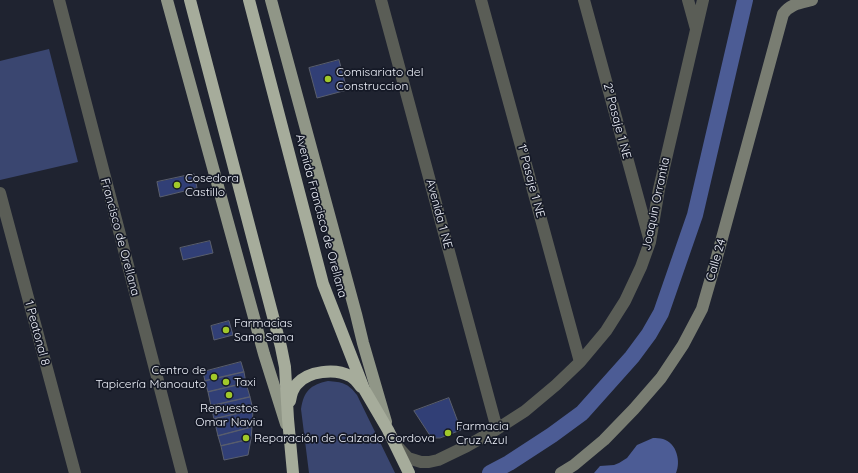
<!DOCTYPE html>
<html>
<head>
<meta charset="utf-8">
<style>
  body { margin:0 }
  canvas { display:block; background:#1f2330 }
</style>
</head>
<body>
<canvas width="858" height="473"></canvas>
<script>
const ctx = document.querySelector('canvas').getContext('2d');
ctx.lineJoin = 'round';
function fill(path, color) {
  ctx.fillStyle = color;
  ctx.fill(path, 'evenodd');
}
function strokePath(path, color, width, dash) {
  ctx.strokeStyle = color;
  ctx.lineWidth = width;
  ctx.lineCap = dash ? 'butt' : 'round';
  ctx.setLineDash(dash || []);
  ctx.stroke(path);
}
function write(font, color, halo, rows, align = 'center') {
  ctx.font = font + ' Quicksand,sans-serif';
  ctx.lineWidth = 3.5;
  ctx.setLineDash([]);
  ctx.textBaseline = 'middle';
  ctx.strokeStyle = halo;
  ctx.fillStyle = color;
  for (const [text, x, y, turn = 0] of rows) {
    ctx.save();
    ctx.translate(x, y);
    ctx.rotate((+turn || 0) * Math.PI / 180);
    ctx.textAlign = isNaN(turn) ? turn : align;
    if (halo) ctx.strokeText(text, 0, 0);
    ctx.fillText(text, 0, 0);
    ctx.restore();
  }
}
fill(new Path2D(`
  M49 49 78 162 0 180V61Z
  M328 381C342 382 348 383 357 395L395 473H309L301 409C304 391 310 385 328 381Z`), '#3a4670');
fill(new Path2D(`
  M653 438C656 438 660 438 663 439 677 443 681 462 676 473H594L600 466 614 465 619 463 627 458 637 445Z`), '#4c5c95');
strokePath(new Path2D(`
  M490 473 509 463 552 435 582 413 632 357 649 334 661 313 695 215 745 0`), '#4c5c95', 16);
const building = new Path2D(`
  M339 60 347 90 317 98 309 68Z
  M194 174 197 188 160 197 157 182Z
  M210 241 213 253 183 260 180 248Z
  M229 321 233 335 214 340 211 326Z
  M241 362 244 372 205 381 203 372Z
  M244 372 246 383 208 392 205 381Z
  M246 383 250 397 211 406 208 392Z
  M250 397 253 410 214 419 211 406Z
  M449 398 461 430 440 438H434L429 434 414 411Z
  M253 410 252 427 218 436 214 419Z
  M252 427 251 439 221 446 218 436Z
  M251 439 248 455 224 460 221 446Z`);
fill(building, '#313f76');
strokePath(building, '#595e6d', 1);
strokePath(new Path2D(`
  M59 0 182 473
  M381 0 497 429
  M481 0 580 362
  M584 0 649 238
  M688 0 696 29
  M0 193 75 473
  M398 447 408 458 421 462H429L438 460 467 446 497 429 525 411 556 385 580 362 606 331 625 301 641 267 650 242 659 189 703 0`), '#5a5d56', 12);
strokePath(new Path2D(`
  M561 473 574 465 604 440 634 409 661 378 683 345 702 309 715 264 783 14C790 4 800 3 812 0`), '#797d72', 12);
strokePath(new Path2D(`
  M167 0 264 354 286 424
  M271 0 356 314 363 343 386 422`), '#909687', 12);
strokePath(new Path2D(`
  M190 0 281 347 285 367 288 419 293 473
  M249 0 323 284 364 389 388 430 409 473
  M290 401C291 395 292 389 297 384 308 371 335 368 350 376 354 378 358 383 361 387`), '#a6ac9b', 12);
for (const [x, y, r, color] of [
  [328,79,4,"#a1c92a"],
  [177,185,4,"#a1c92a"],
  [226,330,4,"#a1c92a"],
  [214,377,4,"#a1c92a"],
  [226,382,4,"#a1c92a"],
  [229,395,4,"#a1c92a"],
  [448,433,4,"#a1c92a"],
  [246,438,4,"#a1c92a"]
]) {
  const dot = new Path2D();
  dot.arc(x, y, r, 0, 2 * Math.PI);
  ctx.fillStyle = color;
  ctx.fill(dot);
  strokePath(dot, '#151926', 1.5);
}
write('12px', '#eff2fb', '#151926', [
  ["Comisariato del",336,72],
  ["Construccion",336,86],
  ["Cosedora",185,178],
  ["Castillo",185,192],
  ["Farmacias",234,323],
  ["Sana Sana",234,337],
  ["Centro de",206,370,"right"],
  ["Tapicería Manoauto",206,384,"right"],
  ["Taxi",234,382],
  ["Repuestos",229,408,"center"],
  ["Omar Navia",229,422,"center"],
  ["Farmacia",456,426],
  ["Cruz Azul",456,440],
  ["Reparación de Calzado Cordova",254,438]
], 'left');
write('12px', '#eff2fb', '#151926', [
  ["2° Pasaje 1 NE",617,121,75],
  ["1° Pasaje 1 NE",531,181,75],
  ["Joaquin Orrantia",656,204,-78],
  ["Avenida 1 NE",439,214,75],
  ["Avenida Francisco de Orellana",321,216,75],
  ["Francisco de Orellana",120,237,75],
  ["Calle 24",716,260,-74],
  ["1 Peatonal 8",37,333,75]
]);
</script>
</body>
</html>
